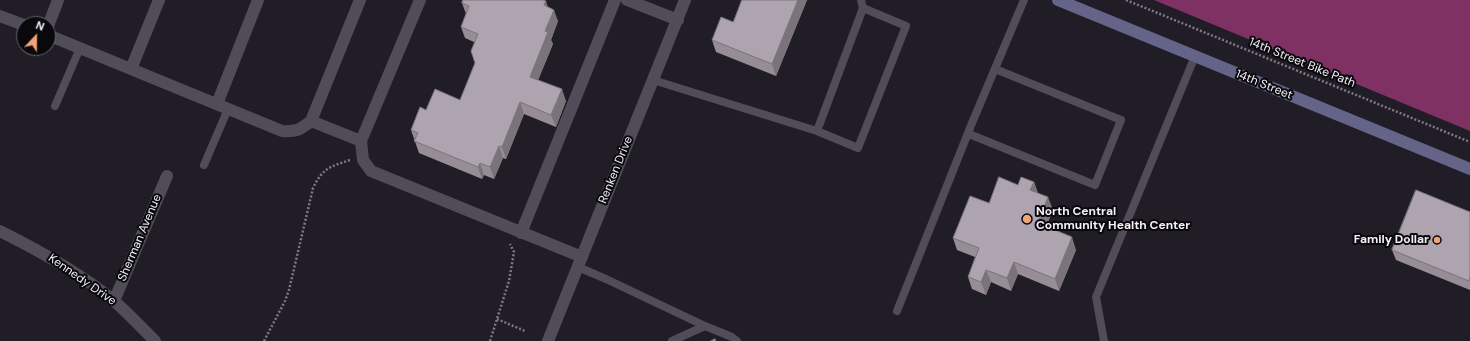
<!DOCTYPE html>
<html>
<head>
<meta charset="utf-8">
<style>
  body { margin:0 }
  #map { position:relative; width:1470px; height:341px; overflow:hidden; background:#201d27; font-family:"DM Sans",sans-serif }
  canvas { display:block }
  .north { position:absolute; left:16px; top:16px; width:40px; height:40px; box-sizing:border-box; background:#09080c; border:1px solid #67656a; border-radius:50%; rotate:22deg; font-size:11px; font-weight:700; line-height:16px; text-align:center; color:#f3f0f8 }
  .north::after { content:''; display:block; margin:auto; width:14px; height:18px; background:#efa376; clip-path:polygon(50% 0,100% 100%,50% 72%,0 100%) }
</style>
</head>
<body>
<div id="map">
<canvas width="1470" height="341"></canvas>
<div class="north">N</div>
</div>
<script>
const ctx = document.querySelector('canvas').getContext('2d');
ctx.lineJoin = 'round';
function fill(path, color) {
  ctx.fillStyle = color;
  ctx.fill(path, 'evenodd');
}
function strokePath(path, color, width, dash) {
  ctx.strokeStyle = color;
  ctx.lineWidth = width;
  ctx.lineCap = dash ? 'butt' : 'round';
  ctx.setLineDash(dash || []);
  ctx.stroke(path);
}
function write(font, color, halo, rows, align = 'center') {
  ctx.font = font + ' "DM Sans",sans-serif';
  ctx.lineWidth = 4;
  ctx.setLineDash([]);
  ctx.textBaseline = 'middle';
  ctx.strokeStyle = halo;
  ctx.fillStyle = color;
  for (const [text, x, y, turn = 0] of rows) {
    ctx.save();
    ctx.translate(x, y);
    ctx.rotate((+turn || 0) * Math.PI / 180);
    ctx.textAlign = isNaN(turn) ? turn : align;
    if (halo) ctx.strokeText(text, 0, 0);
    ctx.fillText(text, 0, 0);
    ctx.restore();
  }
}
fill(new Path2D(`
  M1154 0H1470V131Z`), '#803163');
strokePath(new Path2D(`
  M1126 0 1470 142
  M497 319 525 331
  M264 341 285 301 289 290 313 188C323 168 329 167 350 160
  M490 341 509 281 514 252 510 244`), '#7d7a84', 2.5, [2, 2]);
strokePath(new Path2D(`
  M861 0 863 8
  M653 80 817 131 858 148 906 26 863 8 817 131
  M55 106 80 48
  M969 134 1095 185 1121 120 995 69
  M204 165 228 109
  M578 267 606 279 705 326
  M897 311 972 123 1024 0
  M672 341 705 326 732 337 737 341
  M1104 341 1096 297 1195 56`), '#504d59', 8);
strokePath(new Path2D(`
  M627 0 678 20
  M0 16 24 25
  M48 26 58 0
  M48 35 282 131C296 132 300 130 311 121L360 0
  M131 69 159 0
  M217 104 258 0
  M311 121 361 141 363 160 371 171 582 257
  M361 141 420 0
  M0 231C38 250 80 273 113 300 128 313 141 327 155 341
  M521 233 615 0
  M114 301 167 176
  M548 341 685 0`), '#504d59', 12);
strokePath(new Path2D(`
  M1058 0 1470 169`), '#636488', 12);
fill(new Path2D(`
  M807 0 776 76 716 52 712 40 733 22Z
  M462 3 548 7 558 21 551 40 553 44 538 80 566 101 556 127 524 114 506 159 503 158 494 179 484 175 482 179 419 153 411 130 426 110 460 100 475 63 474 42 465 38 461 27 466 14Z
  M1034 182 1038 193 1053 210 1046 227 1076 250 1059 291 1018 274 1011 291 991 282 986 295 972 289 968 277 975 257 957 250 953 238 1018 185Z
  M1470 212V290L1396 260 1392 250Z`), '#968d96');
fill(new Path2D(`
  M798 0H807L776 76 772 64Z
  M546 1 550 13 544 5Z
  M554 10 558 21 551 40 553 44 535 88 530 77 545 31Z
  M562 89 566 101 556 127 551 115Z
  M520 102 524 114 506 159 502 147Z
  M499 146 503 158 494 179 490 167Z
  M480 163 484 175 482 179 478 167Z
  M1034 182 1038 194 1030 190Z
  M1048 197 1053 210 1042 236 1038 223Z
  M1072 237 1076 250 1059 291 1055 279Z
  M1014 262 1018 274 1011 291 1007 278Z
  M986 270 991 282 986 295 981 282Z`), '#7a737a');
const building = new Path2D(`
  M463 0H543L546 1 544 5 554 10 545 31 548 32 530 77 562 89 551 115 520 102 502 147 499 146 490 167 480 163 478 167 414 141 418 133 411 130 420 107 426 110 435 89 460 100 475 63 471 51 478 34 461 27 469 6 462 3Z
  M742 0H798L772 64 712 40 721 17 733 22Z
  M999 177 1018 185 1021 177 1034 182 1030 190 1048 197 1038 223 1072 237 1055 279 1014 262 1007 278 986 270 981 282 968 277 979 248 953 238 970 196 989 203Z
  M1416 190 1470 212V277L1469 281 1392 250Z
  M715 339 716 341H711Z`);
fill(building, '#aea4af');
strokePath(building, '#7a737a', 1);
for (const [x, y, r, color] of [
  [1027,219,5,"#efa376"],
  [1437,240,4,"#efa376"]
]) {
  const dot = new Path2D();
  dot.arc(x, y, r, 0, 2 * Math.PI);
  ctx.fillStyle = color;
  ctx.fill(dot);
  strokePath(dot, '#09080c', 1.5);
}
write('12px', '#f3f0f8', '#09080c', [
  ["14th Street Bike Path",1302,63,22],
  ["14th Street",1264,85,22],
  ["Renken Drive",616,170,-68],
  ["Sherman Avenue",140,238,-67],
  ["Kennedy Drive",82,280,35]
]);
write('bold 12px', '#f3f0f8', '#09080c', [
  ["North Central",1036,212],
  ["Community Health Center",1036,226],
  ["Family Dollar",1429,240,"right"]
], 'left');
</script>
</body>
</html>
